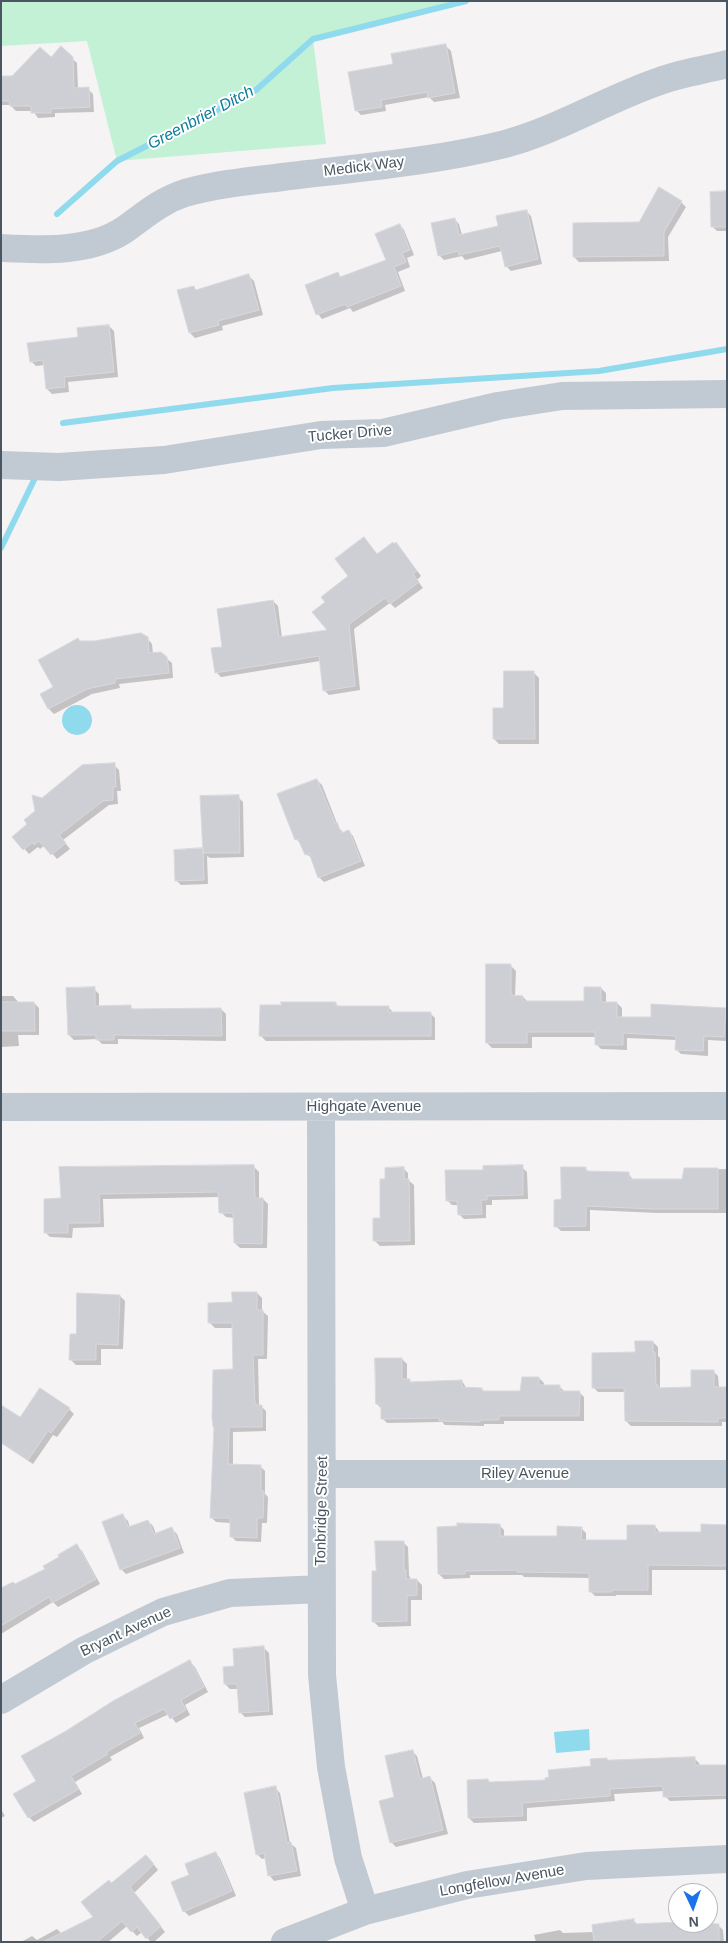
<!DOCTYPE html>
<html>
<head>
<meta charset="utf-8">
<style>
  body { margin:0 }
  #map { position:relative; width:728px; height:1943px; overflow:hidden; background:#f5f3f3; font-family:Arial,sans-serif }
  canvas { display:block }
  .frame { position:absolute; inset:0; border:2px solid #4a5661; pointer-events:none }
  .north { position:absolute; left:668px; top:1883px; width:50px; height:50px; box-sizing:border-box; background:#fff; border:1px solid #b7bbc0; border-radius:50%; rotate:177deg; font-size:14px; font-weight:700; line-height:20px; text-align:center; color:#4a5661 }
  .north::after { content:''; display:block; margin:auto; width:18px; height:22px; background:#1a73e8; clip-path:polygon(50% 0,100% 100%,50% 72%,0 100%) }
</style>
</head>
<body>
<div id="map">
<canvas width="728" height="1943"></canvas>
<div class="frame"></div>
<div class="north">N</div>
</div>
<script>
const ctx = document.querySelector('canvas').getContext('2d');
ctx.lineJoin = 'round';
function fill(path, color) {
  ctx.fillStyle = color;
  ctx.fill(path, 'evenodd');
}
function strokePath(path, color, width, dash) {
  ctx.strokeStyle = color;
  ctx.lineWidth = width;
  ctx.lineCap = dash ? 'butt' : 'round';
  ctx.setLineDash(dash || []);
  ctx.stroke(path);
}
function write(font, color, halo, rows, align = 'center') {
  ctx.font = font + ' Arial,sans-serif';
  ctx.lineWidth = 4;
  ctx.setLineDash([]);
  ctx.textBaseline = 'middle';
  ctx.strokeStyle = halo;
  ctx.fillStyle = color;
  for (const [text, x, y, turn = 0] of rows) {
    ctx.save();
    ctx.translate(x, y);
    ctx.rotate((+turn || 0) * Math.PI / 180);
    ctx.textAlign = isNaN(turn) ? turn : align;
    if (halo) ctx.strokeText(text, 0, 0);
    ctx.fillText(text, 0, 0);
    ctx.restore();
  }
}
fill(new Path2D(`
  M1 1H466L313 39 326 144 117 161 87 41 1 46Z`), '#c3f1d5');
fill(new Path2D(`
  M62 720a15 15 0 1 1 30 0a15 15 0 1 1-30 0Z
  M589 1729 590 1750 556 1753 554 1732Z`), '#90daee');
fill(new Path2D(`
  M446 46 451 51 460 98 434 102 429 97 385 105 386 111 361 115 356 110 394 65Z
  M61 48 77 63 78 89H88L93 94 94 112 55 113V117L38 118 33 111H16L10 105H1V78L12 77 51 59Z
  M727 192V231H717L712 226Z
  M681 202 686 207 668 237 669 261 579 262 574 257Z
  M526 211 531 216 542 264 511 271 506 266 502 251 465 260 462 256 444 260 439 255 454 219 459 224 462 235 500 226Z
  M400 225 404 230 414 255 407 258 410 267 398 272 405 291 353 312 350 308 322 319 318 314 338 274 342 278 387 260Z
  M249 276 254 281 263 315 222 326 223 330 195 338 190 333 194 287 197 291Z
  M109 326 114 331 118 377 68 382 69 392 52 394 47 389 45 365 36 366 31 361Z
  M401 549 421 576 417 580 423 588 395 608 390 603 354 629 360 690 329 695 324 690 320 661 221 677 216 672 224 648 273 601 278 606 282 638 330 631 377 555Z
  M147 638 152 644 153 654 166 658 172 663 173 678 119 684 120 688 92 694 54 714 49 709 42 695 55 688 80 642Z
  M534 673 539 678V744H499L494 739 505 709Z
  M114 765 119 770 121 791H117L118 804 109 805 63 840 70 849 57 859 45 845 40 849 38 847 29 854 14 837 29 825 42 799Z
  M317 780 322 785 338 826 343 833 349 831 353 836 365 866 324 882 319 877 312 858 306 854 301 844 296 839Z
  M238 797 243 802 244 857 210 858 207 856 208 884 181 885 176 880 202 850Z
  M511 966 516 971 515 997H523L528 1002H585L601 988 606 993V1003H617L622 1008V1018L652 1019 725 1009 727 1011V1041L708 1040V1056L681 1054 676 1049 677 1040 627 1038V1050L601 1049 596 1044V1037H532V1048H492L487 1043Z
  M94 989 99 994V1007L130 1006 134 1010 221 1009 226 1014V1041L118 1039V1044H102L97 1039 74 1040 69 1035Z
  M1 996H13L19 1003H34L39 1008V1035H18L19 1046 1 1047Z
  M335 1003 339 1007H388L393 1012 430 1013 435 1018V1040L266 1041 261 1036Z
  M254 1167 259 1172V1199H263L268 1204 267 1248H240L235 1243 234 1218 226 1217 221 1212 219 1197 103 1199 104 1227 73 1228 72 1238 50 1237 45 1232 62 1199Z
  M522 1167 527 1172 528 1199 492 1200V1205H486V1218L464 1219 459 1214V1205H452L447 1200 485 1171Z
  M403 1168 408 1173V1180L414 1185 415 1245 380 1246 375 1241 382 1219 386 1180Z
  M586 1169 590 1173H628L633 1180H683L685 1170 727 1169V1213H658L590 1210V1231H561L556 1226 562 1201Z
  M257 1293 262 1298V1311L268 1316 267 1359H258L259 1406H261L266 1411V1431L233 1432V1465L260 1466 265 1471V1494L268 1497 267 1523H262L261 1542 236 1541 231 1536V1523L216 1522 211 1517 234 1370 233 1328H215L210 1323 233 1303Z
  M120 1296 125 1301 123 1349H101V1365H76L71 1360 78 1335Z
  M653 1342 658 1347V1356L660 1358V1389L693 1388 713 1371 718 1376 719 1388H727V1422H722V1426H631L626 1421V1392H598L593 1387Z
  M402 1359 407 1364V1381L411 1383 462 1381 467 1389H482L485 1392H521L539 1378 544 1383V1386H559L564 1391 579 1392 584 1397V1421H504V1424H484V1426L445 1425 442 1422 387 1423 382 1418V1409L377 1404Z
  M1 1407 20 1419 69 1409 74 1414 57 1437 53 1435 33 1464 1 1443Z
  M123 1516 128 1521 130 1528 148 1521 153 1526 156 1534 172 1529 177 1534 184 1553 126 1574 121 1569Z
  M499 1525 504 1530V1538L558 1537 581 1528 586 1533V1541H628L655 1526 660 1533H703L727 1526V1570H652V1595H616V1596H595L590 1591V1578L524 1577 522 1575H470V1578L444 1579 439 1574Z
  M403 1542 408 1547 409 1575 411 1580H417L422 1585V1600H411V1626L379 1627 374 1622Z
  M77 1546 82 1551 100 1584 58 1607 53 1602 1 1634V1590L15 1586 47 1570Z
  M264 1648 269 1653 273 1715 245 1717 240 1712 239 1689H230L225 1684 236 1667Z
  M190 1662 195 1667 208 1692 185 1705 190 1715 176 1723 169 1714 139 1728 144 1738 110 1757 112 1760 75 1782 82 1794 34 1822 29 1817 15 1794 38 1782Z
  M412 1751 417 1756 423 1779 430 1778 435 1783 448 1834 396 1847 391 1842 396 1797Z
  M694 1758 699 1763 700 1766H727V1799L670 1801 665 1796 664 1791 614 1794 615 1801 527 1808V1821L474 1823 469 1818 488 1781 490 1783 546 1781 592 1767 607 1759 609 1762Z
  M275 1788 280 1793 290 1843 296 1848 301 1876 274 1881 270 1876 266 1858 262 1859 257 1854Z
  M1 1809 5 1816 1 1818Z
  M215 1853 220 1858 236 1896 189 1916 184 1911Z
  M151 1861 158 1870 134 1893 165 1932 154 1942H151L142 1932 137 1936 127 1926 108 1942H21L32 1936 37 1940 57 1929 62 1934 95 1917 111 1884Z
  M633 1920 638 1925H718L723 1930 724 1942H536L534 1935 560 1930 563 1933 594 1932Z`), '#0003');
strokePath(new Path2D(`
  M57 214 117 161 256 90 313 39 466 1
  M63 423 333 388 599 371 727 349
  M1 548 36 476`), '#90daee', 6);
const building = new Path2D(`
  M446 44 455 93 428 98 427 92 381 100 382 107 355 111 348 72 393 64 391 54Z
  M61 46 73 57 74 88 89 87 90 107 51 109V113H31V106H10L9 101H1V76H12L40 47 51 57Z
  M659 187 682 201 664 232V256L573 257V223L639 222Z
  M727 191V227H711L710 192Z
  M527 210 538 259 505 267 500 246 459 255 458 251 438 256 431 223 455 218 459 235 498 226 496 216Z
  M400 224 410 250 402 253 406 262 394 267 401 286 347 307 345 304 316 315 305 285 338 272 340 277 386 260 375 234Z
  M249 274 259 310 218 321 219 325 189 333 177 290 194 286 195 290Z
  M109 325 114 372 64 377 65 387 46 389 43 360 30 362 27 343 78 337 77 328Z
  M364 537 377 554 393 542 394 544 396 542 417 571 413 574 419 582 390 604 385 598 349 624 355 686 323 691 319 656 215 673 211 648 222 647 217 609 273 600 279 637 327 630 312 612 325 602 321 597 348 576 335 559Z
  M141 633 148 637 149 653 161 652 167 657 169 673 115 679V683L87 689 48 709 40 694 53 687 38 660 78 638 80 641H94Z
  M504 671H534L535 739H493V708H503Z
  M115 763 116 787H113V800L103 801 59 835 66 843 51 855 39 841 34 845 33 842 23 850 12 837 27 824 24 820 35 811 32 795 42 798 82 765Z
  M317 779 335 823 337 822 341 833 349 830 361 861 318 878 309 853 305 855 298 839 295 840 277 794Z
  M239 795 240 853H203L200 796Z
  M203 848 204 880 175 881 174 850Z
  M486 964H511V995L523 996V1001H584V987H601V1002H617V1017H651V1004L726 1008 724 1037 704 1036 703 1051 675 1050 676 1036 623 1033V1045H595V1032H527V1043H486Z
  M95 987V1006L131 1005V1009L221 1008 222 1036 114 1035V1040H96V1035H68L66 988Z
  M1 1002H34L35 1031H1Z
  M281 1002H336V1006H389L388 1012H431V1036H259L260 1005H281Z
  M254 1165 255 1198H263L262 1244 234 1243 233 1213H219L218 1192 99 1194 100 1223H68V1233H44V1199L61 1198 59 1167Z
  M523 1165V1195L487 1196V1200H481L482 1214 458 1215 457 1201H446L445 1170H483V1166Z
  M404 1167V1179H409L410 1241H373V1218H380V1179H385V1168Z
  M561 1167H586V1171L629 1172V1179H682L684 1168H718V1209H653L586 1206V1226L554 1227V1200L561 1199Z
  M232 1292H257V1310H263V1355H253L255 1405H262V1427H229L228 1464 261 1465V1491H264L263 1518H257V1538L230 1537V1518H210L214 1427H213L212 1418 213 1370 233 1369 232 1323H208V1303L232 1302Z
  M77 1293 120 1295 118 1345 96 1344V1360H69L70 1334H76Z
  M635 1341H653V1352H655L656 1385H658V1388L691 1387V1370H714V1387H727V1418H718V1422L625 1421 624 1388H592V1353L635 1352Z
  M375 1358H402V1379H410V1382L462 1380V1387L482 1388V1391H520L522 1377H539V1385H560V1391H580L579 1416H499V1420H480V1422L439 1421V1418L381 1419V1404H376Z
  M40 1388 70 1408 51 1433 48 1431 28 1460 1 1442V1405L20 1417Z
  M123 1514 128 1527 148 1520 154 1534 172 1527 180 1548 120 1570 102 1522Z
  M457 1523 500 1524V1536H557V1526L582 1527 581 1540H627V1525H655V1532H701V1524L727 1525V1566L648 1565V1590H612V1592H589V1573L517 1572V1570L465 1571V1574H438L437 1527 457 1526Z
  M375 1541H404V1570H406V1579H417V1595L407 1596V1621L372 1622V1571H376Z
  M77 1544 96 1579 52 1603 49 1597 1 1626V1588L13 1582 15 1584 45 1569 43 1566 59 1557 58 1555Z
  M264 1646 269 1711 239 1713 237 1684H224L223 1667 234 1666 233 1649Z
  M190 1660 204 1687 181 1700 186 1710 170 1719 164 1709 135 1723 140 1733 106 1752 108 1754 71 1776 79 1789 28 1818 13 1794 36 1781 21 1756 66 1731 113 1701Z
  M413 1750 420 1779 430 1776 443 1830 390 1843 379 1801 394 1797 385 1756Z
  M695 1757V1765H727V1795L663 1797V1788L661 1786 610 1789V1796L522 1803 523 1816 468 1818 467 1780 488 1779 489 1782 545 1780V1778L549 1777 548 1770 591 1766 590 1759 607 1758V1760Z
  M276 1786 287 1843 291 1842 297 1871 268 1876 264 1853 256 1855 244 1793Z
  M216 1852 232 1891 183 1912 171 1882 189 1875 185 1864Z
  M146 1855 154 1864 130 1887 161 1926 146 1939 137 1927 131 1932 122 1921 97 1942H43L93 1917 81 1902 109 1880 111 1883Z
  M634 1919V1924L678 1922 719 1924V1942H594L592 1925Z`);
fill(building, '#cdcfd5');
strokePath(building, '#d7d9de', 1);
strokePath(new Path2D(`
  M1 248C41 250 89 253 124 230 144 216 160 201 185 193 217 184 250 181 283 177 357 168 433 162 505 144 560 129 607 99 660 81 681 73 705 70 727 64
  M1 465 59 467 164 460 321 435 383 433 498 406 562 396 727 394
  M1 1107 727 1106
  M321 1107 322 1675 331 1767 348 1858 365 1911
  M323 1474H727
  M1 1700 85 1650 163 1612 230 1593 321 1589
  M285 1942 365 1911 467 1885 586 1866 727 1859`), '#c1cad2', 28);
write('15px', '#4a5661', '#fff', [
  ["Medick Way",364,167,-7],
  ["Tucker Drive",350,434,-5],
  ["Highgate Avenue",364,1107],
  ["Riley Avenue",525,1474],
  ["Tonbridge Street",322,1511,-89],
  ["Bryant Avenue",126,1632,-25],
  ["Longfellow Avenue",502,1881,-10]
]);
write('italic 16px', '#0c7c9b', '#fff', [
  ["Greenbrier Ditch",201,118,-28]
]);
</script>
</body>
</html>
